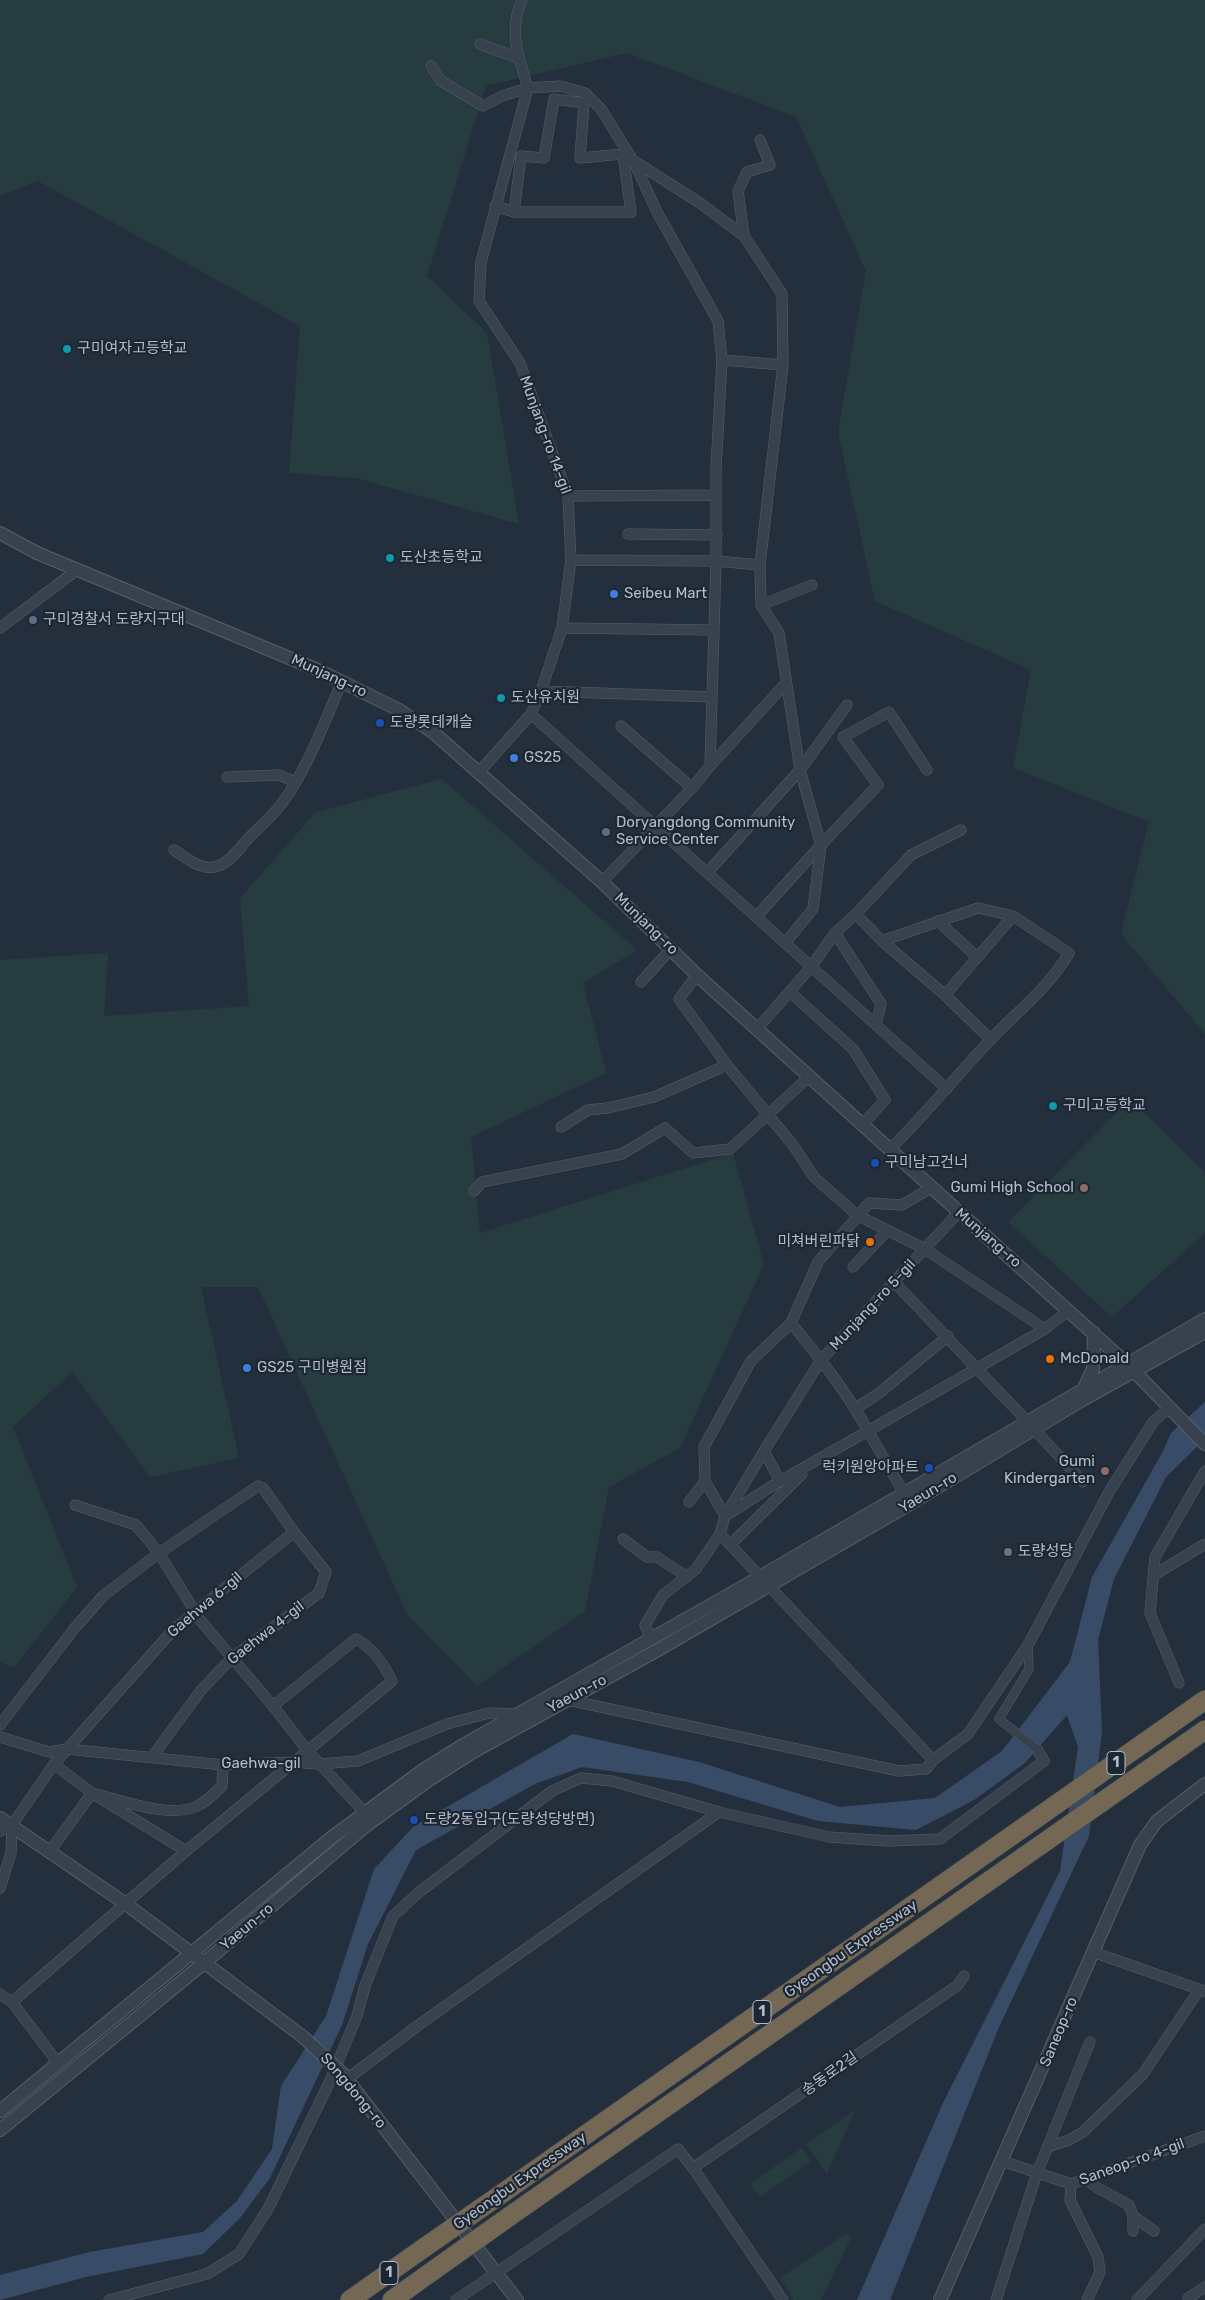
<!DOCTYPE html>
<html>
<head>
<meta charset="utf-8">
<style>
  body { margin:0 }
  canvas { display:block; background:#242f3e }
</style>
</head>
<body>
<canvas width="1205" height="2300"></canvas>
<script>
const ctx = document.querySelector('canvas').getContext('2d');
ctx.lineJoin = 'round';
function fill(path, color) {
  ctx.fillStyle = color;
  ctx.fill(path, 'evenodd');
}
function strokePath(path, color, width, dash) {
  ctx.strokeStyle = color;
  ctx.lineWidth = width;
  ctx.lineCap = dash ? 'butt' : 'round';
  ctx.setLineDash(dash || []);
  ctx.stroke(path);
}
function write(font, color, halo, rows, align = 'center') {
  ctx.font = font + ' Rubik,"Noto Sans KR",sans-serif';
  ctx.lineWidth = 4.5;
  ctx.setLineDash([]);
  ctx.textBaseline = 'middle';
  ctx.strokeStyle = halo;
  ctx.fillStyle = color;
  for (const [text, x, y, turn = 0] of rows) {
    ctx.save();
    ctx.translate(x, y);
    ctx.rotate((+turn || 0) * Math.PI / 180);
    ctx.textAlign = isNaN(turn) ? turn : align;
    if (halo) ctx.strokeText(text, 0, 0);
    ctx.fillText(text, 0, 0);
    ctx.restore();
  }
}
fill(new Path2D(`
  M0 0H1205V1034L1121 934 1149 822 1013 768 1031 670 875 601 838 432 866 271 796 117 627 53 486 86 427 276 487 333 519 524 356 478 289 473 300 326 38 181 0 196Z
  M442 779 637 950 583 983 606 1073 471 1137 480 1233 733 1153 764 1264 680 1448 609 1487 585 1611 477 1686 407 1614 258 1287H201L239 1458 150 1477 72 1372 13 1427 77 1587 14 1668 0 1662V960L108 953 104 1016 249 1006 240 898 316 812Z
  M1130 1099 1205 1173V1233L1112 1317 1008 1222Z
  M855 2110 827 2174 806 2144Z
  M801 2148 811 2161 760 2197 750 2184Z
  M847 2233 851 2238 821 2300H794L780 2278Z`), '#263c3f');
fill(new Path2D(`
  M1205 1402V1439L1166 1477 1114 1579 1098 1640 1102 1732 1089 1836 999 2027 890 2300H857L943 2103 1060 1871 1078 1747 1067 1715 1025 1763 974 1800 916 1830 818 1821 688 1782 582 1767 535 1784 416 1850 368 1944 342 2025 270 2178 240 2218 203 2254 86 2277 0 2300V2275L90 2252 203 2232 237 2201 272 2149 281 2086 326 2016 374 1869 414 1826 573 1734 699 1762 840 1807 935 1798 1002 1751 1070 1662 1092 1577 1162 1453 1171 1433Z`), '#394c67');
const pedestrian = new Path2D(`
  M1028 1645 1029 1669 999 1719 1037 1749`);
const minor = new Path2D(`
  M522 0C508 30 519 59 528 88L560 86 585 93 601 109 635 164 657 212 718 321 722 360 716 468V561L760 565
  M480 44 518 58
  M431 66 441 81 483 106 502 96 528 88
  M623 154 700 203 744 236 782 294 783 365 760 565 761 605 779 633 800 770
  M495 206 514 212H631L623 154 580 158 584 103 554 99 544 158 521 156 514 212
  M744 236 738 191 747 172 770 165 760 140
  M722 360 783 365
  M568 496 716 495
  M628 534 717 535
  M571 560 716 561 712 697
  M761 605 812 585
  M0 628 78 569
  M562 628 713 630
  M541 691 712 697 710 766 692 788 602 882
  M531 714 947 1089
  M621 726 692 788
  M710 766 786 683
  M800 770 847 705
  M479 772 531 714 541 691 562 628 571 560 568 496 520 363 479 301 481 262 528 88
  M227 777 279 775 295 782
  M174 850C187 858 201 872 218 866 229 863 239 849 246 841 258 828 273 816 283 802 309 766 324 722 342 682
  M707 873 800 770 821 845 756 917
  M856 914 911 855 961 830
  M938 921 977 957
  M835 933 881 1004 876 1025
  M785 943 813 909 821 845 878 785 843 737 889 712 927 770
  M697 975 679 999 727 1065 793 1145 814 1177 857 1215 925 1249 1045 1329 1069 1310
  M641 982 671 949
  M790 992 853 1049 885 1100 863 1124
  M945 995 1013 916
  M757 1029 811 967 835 933 856 914 882 941
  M561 1127 588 1110 608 1108 654 1097 727 1065
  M890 1149C926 1114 957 1075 992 1038 1018 1011 1050 986 1069 953L1013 916 978 908 882 941 945 995 991 1040
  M474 1191 482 1182 622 1154 665 1128 693 1153 730 1149 810 1076
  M853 1267 888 1230
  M894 1282 1027 1421
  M791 1323C819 1357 847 1392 868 1431L780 1481 725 1516 705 1481 704 1447 751 1361 791 1323 818 1262 869 1203 902 1205 931 1188
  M856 1408 878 1394 948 1336
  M1034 1429 1083 1482
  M764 1451 821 1360 959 1212
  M904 1493 868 1431 1045 1329
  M689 1502 705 1481
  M75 1505 136 1525 159 1553 200 1620 273 1706 307 1750 365 1813
  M720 1534 933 1760
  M623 1539 647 1557H657L687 1577
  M730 1545 802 1474
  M1154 1575 1205 1544
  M651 1639 645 1625 663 1595 696 1569 720 1534 725 1516 764 1451 780 1481
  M1179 1683 1150 1613 1155 1557 1205 1471
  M568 1700 899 1771 926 1769 933 1760 968 1734 1028 1645 1109 1492 1153 1422 1170 1407
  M0 1725 74 1629 103 1596 159 1553 258 1486
  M0 1737 49 1752 67 1749 223 1765 293 1762 319 1764 358 1761 447 1724 489 1713 516 1714
  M152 1757 202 1689 232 1658 319 1593 326 1572 294 1532
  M54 1764 92 1793 186 1851
  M0 1831 12 1825 54 1764 173 1630 294 1532 263 1488
  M50 1851 92 1793C121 1800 167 1818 195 1807 205 1803 214 1794 222 1786L223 1765
  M0 1888 11 1853 12 1825
  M1093 1952 1204 1991
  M0 1994 12 2002 58 2063
  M12 2002 186 1851 392 1681C384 1664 373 1648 356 1639L273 1706
  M347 2079 420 2024 719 1812
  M1048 2147 1069 2140 1083 2132 1143 2074 1199 1990
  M1002 2161 1071 2184 1205 2136
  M1086 2179 1096 2187 1129 2205 1133 2216V2231
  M1071 2184 1070 2200 1098 2257 1100 2272 1087 2300
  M1133 2216 1154 2231
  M1188 2298 1205 2287
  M109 2300 207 2274 239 2254 268 2209 330 2081 357 2016 365 1986 393 1916 418 1893 552 1791 581 1778 612 1781 719 1812 829 1837 889 1841 940 1839 1044 1761 1037 1749
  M456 2300 678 2149 693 2168
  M783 2300 693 2168 958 1985 964 1976
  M996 2300 1037 2173 1090 2042
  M1137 2300 1205 2229`);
const tertiary = new Path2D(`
  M0 533 37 553 318 670 399 710 434 733 602 882 697 975 1127 1364 1205 1444
  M1084 1388 1093 1369 1094 1333
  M0 1818 126 1904 302 2036
  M343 2074 517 2300
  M0 2111 331 1838 423 1770 463 1745 732 1593 1205 1319
  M0 2130 204 1963 367 1825 429 1780 473 1752 656 1651 910 1504 1082 1400 1205 1332
  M940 2300 1140 1845 1157 1821 1205 1784`);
const motorway = new Path2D(`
  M497 2197 1205 1700
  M510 2216 1205 1730
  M350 2300 428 2245
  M392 2300 441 2265`);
strokePath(pedestrian, '#565f6c', 9);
strokePath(minor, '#565f6c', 11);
strokePath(tertiary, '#565f6c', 14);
strokePath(motorway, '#434c59', 20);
strokePath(pedestrian, '#38414e', 8);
strokePath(minor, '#38414e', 10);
strokePath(tertiary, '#38414e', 12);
strokePath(motorway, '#746855', 19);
const tertiaryBridge = new Path2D(`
  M302 2036 343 2074`);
const motorwayBridge = new Path2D(`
  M428 2245 497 2197
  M441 2265 510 2216`);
strokePath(tertiaryBridge, '#565f6c', 14, []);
strokePath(motorwayBridge, '#434c59', 20, []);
strokePath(tertiaryBridge, '#38414e', 12);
strokePath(motorwayBridge, '#746855', 19);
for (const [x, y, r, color] of [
  [67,349,5,"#0f9aa8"],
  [390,558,5,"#0f9aa8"],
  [614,594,5,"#3f7fe0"],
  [33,620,5,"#5c6f8a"],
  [501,698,5,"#0f9aa8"],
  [380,723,5,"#1a4fb4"],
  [514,758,5,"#3f7fe0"],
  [606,832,5,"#5c6f8a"],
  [1053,1106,5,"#0f9aa8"],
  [875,1163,5,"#1a4fb4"],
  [1084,1188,5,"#8d6e63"],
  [870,1242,5,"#e8710a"],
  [1050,1359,5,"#e8710a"],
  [247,1368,5,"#3f7fe0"],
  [929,1468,5,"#1a4fb4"],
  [1105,1471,5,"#8d6e63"],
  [1008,1552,5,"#6b7280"],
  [414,1820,5,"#1a4fb4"]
]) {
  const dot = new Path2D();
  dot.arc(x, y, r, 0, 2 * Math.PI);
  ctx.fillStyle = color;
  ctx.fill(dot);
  strokePath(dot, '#1d2633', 2);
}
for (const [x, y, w] of [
  [1116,1763,18],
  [762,2012,18],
  [389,2273,18]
]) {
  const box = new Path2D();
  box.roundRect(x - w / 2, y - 11.5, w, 23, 4);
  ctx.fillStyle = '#1d2633';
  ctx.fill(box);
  strokePath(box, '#b4bcc9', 1);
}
write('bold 14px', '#b4bcc9', null, [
  ["1",1116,1763],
  ["1",762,2012],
  ["1",389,2273]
]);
write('15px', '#b4bcc9', '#1d2633', [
  ["구미여자고등학교",77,349],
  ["도산초등학교",400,558],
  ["Seibeu Mart",624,594],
  ["구미경찰서 도량지구대",43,620],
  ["도산유치원",511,698],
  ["도량롯데캐슬",390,723],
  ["GS25",524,758],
  ["Doryangdong Community",616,823],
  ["Service Center",616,840],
  ["구미고등학교",1063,1106],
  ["구미남고건너",885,1163],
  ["Gumi High School",1074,1188,"right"],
  ["미쳐버린파닭",860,1242,"right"],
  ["McDonald",1060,1359],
  ["GS25 구미병원점",257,1368],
  ["Gumi",1095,1462,"right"],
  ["Kindergarten",1095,1479,"right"],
  ["럭키원앙아파트",919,1468,"right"],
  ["도량성당",1018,1552],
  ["도량2동입구(도량성당방면)",424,1820]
], 'left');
write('15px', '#b4bcc9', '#1d2633', [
  ["Munjang-ro 14-gil",545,435,70],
  ["Munjang-ro",329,676,25],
  ["Munjang-ro",646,924,44],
  ["Munjang-ro",988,1238,41],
  ["Munjang-ro 5-gil",873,1305,-47],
  ["Yaeun-ro",928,1493,-31],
  ["Gaehwa 6-gil",205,1605,-40],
  ["Gaehwa 4-gil",266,1633,-38],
  ["Yaeun-ro",577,1694,-28],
  ["Gaehwa-gil",261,1764],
  ["Yaeun-ro",247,1927,-40],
  ["Gyeongbu Expressway",851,1949,-35],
  ["Saneop-ro",1059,2032,-67],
  ["송동로2길",830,2074,-35],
  ["Songdong-ro",353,2091,50],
  ["Saneop-ro 4-gil",1132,2162,-20],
  ["Gyeongbu Expressway",520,2181,-35]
]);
</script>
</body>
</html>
